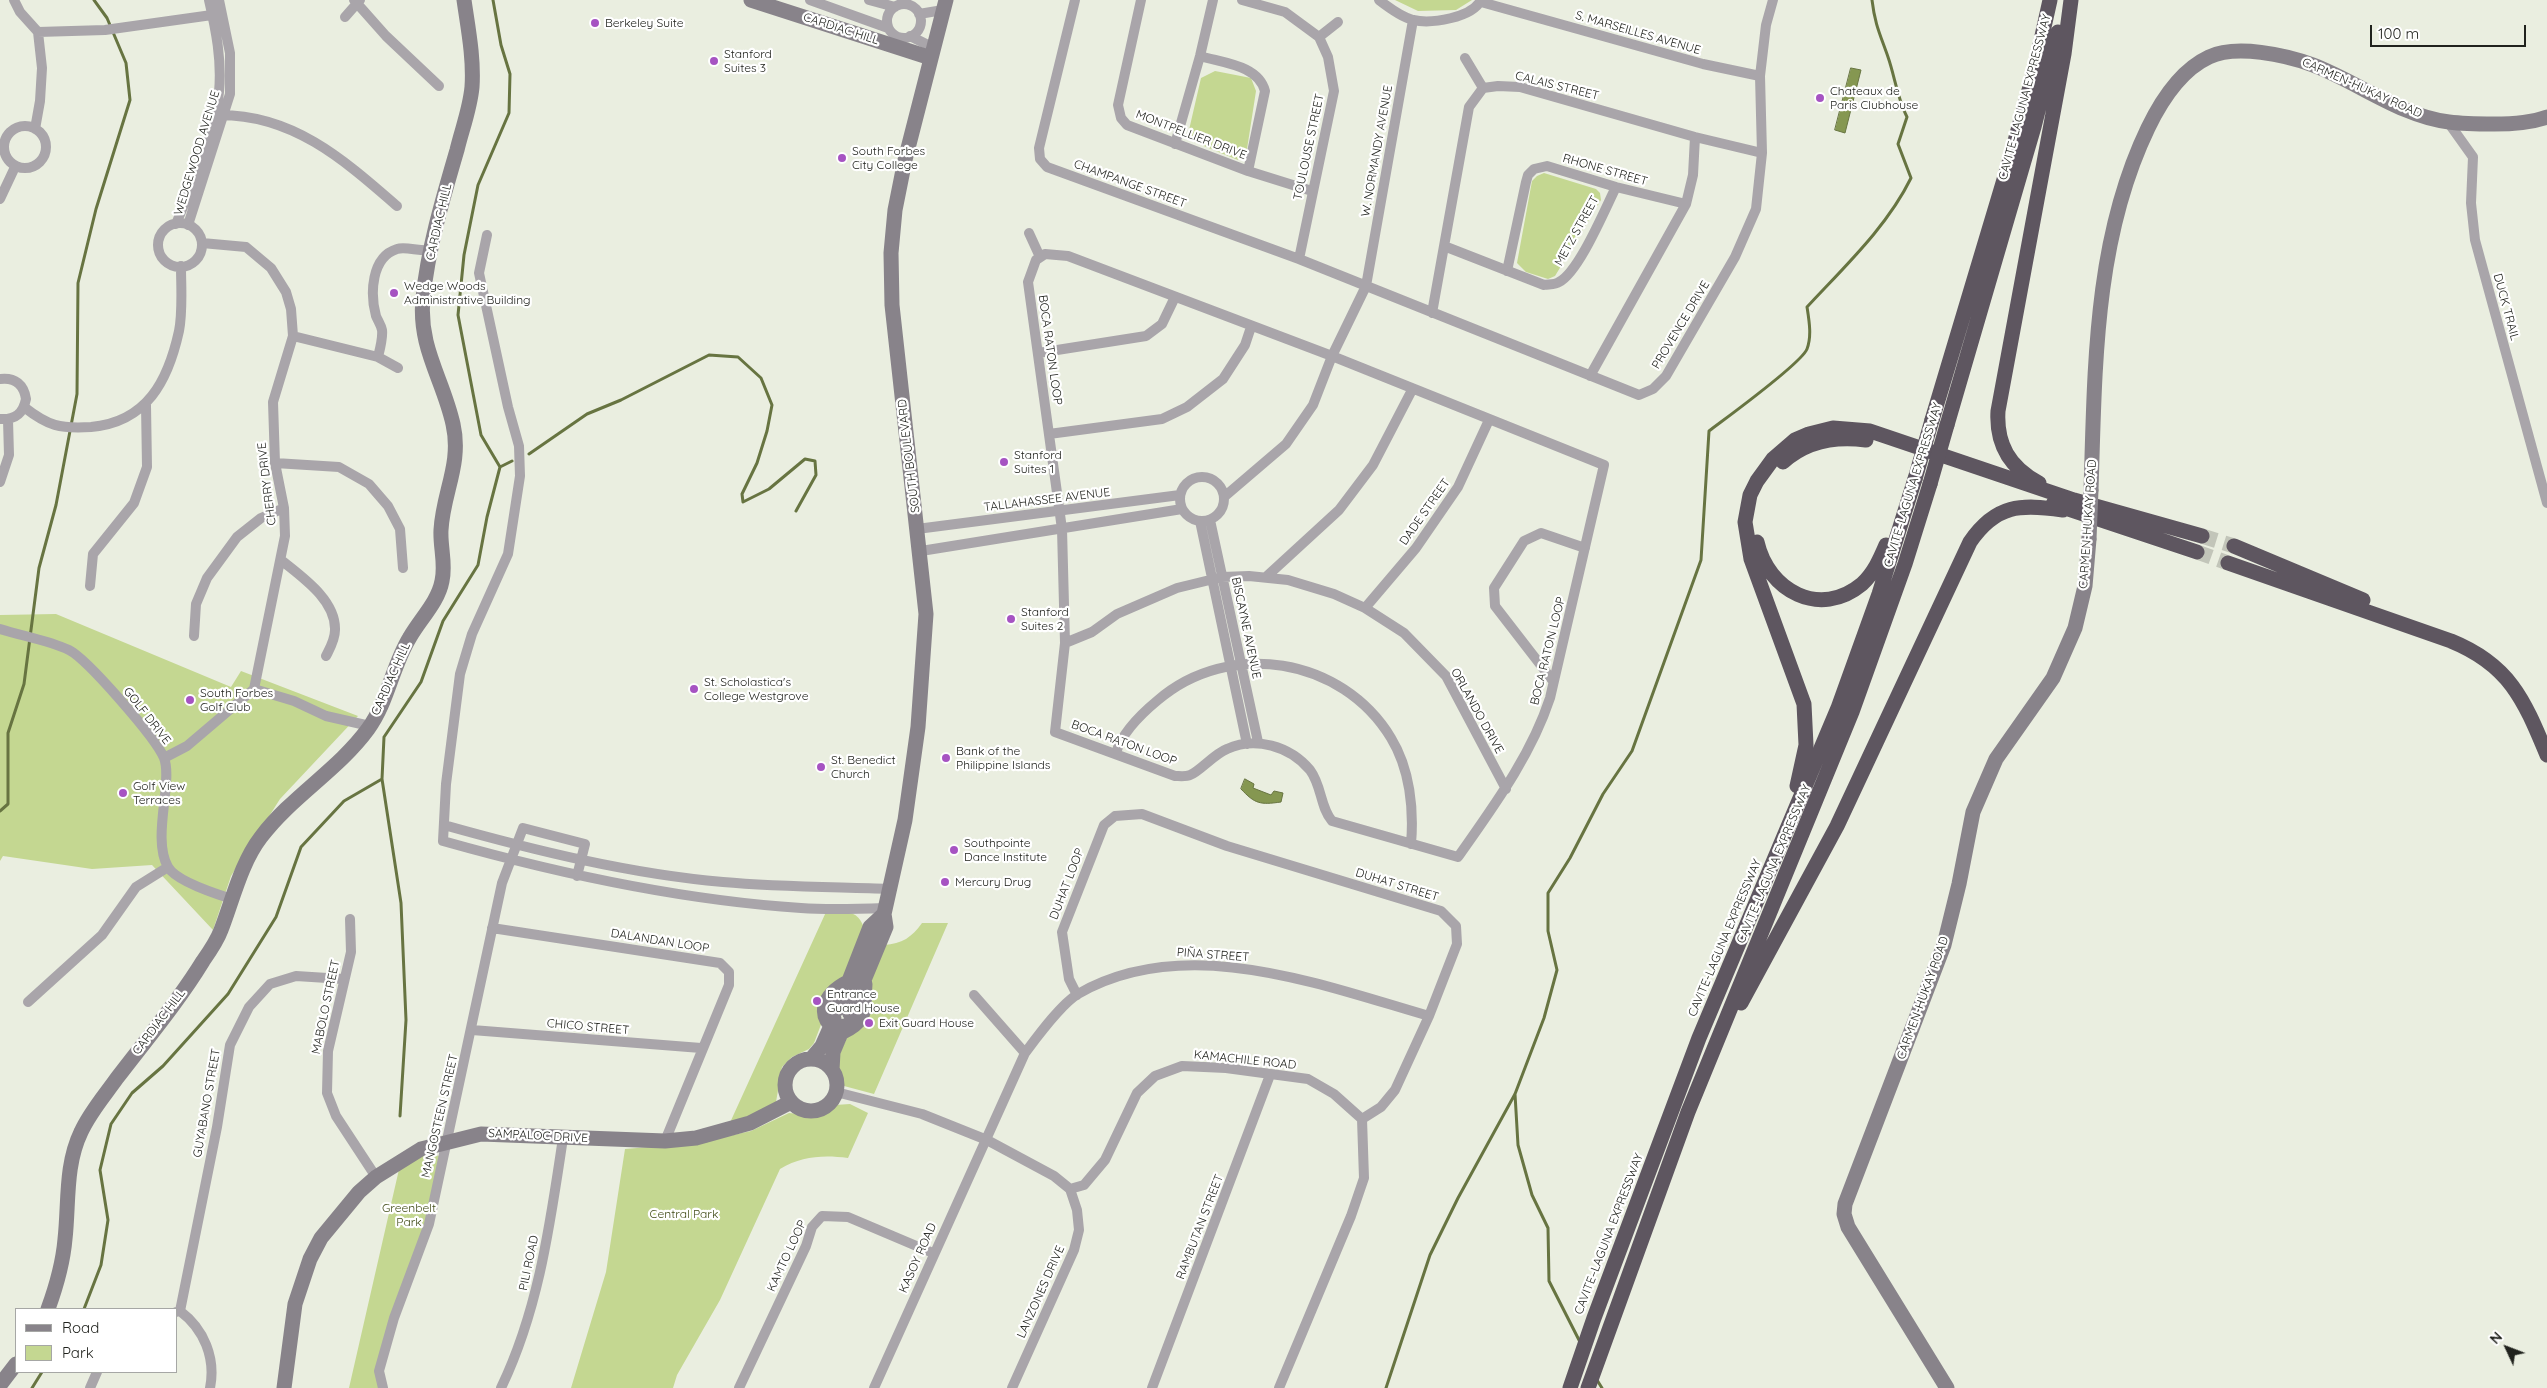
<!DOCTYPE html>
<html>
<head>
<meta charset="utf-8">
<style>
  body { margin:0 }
  #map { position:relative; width:2547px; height:1388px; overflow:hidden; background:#eaeee0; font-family:Quicksand,sans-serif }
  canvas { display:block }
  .legend { position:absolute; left:15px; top:1308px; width:162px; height:65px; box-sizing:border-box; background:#fff; border:1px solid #a6a7a5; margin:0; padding:6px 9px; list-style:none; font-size:15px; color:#20221d }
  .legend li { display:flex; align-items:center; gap:10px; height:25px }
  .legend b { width:25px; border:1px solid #a6a7a5 }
  .north { position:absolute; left:2482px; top:1323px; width:50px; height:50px; -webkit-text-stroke:4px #fff; paint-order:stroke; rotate:313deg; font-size:14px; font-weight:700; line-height:20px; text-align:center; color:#20221d }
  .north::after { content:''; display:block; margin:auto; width:18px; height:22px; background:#20221d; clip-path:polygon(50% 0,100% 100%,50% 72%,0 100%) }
  .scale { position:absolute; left:2370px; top:25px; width:156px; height:22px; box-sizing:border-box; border:2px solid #20221d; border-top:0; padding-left:6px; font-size:15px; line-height:18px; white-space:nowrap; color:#20221d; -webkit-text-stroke:4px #fff; paint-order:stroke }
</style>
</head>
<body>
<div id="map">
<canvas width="2547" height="1388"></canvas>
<ul class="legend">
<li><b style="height:6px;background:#88838a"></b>Road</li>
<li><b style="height:14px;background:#c4d791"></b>Park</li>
</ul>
<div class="north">N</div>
<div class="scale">100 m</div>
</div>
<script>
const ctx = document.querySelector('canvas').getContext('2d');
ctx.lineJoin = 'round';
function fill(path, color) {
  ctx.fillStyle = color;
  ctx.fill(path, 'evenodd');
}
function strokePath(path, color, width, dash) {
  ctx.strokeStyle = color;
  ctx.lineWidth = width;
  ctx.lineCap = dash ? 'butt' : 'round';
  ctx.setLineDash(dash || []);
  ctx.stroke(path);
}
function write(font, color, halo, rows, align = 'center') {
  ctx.font = font + ' Quicksand,sans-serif';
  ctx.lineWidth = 4.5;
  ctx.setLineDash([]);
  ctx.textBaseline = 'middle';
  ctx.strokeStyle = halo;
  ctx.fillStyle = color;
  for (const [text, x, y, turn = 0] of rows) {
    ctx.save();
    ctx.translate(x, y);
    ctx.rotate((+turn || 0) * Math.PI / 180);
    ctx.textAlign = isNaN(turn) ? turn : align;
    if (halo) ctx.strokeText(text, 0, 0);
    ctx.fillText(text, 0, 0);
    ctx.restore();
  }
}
fill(new Path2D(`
  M1395 0H1472L1456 10 1418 11Z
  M1215 71 1251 78 1256 91 1247 149 1238 160 1194 142 1189 130 1201 78Z
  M1544 173 1596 189 1600 193 1601 200 1555 276 1548 279 1526 272 1517 263 1532 181 1537 176Z
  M56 614 231 687 241 671 358 716 280 799 231 876 213 930 152 865 92 869 3 856 0 861V615Z
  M826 912C845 913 857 908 864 928L851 963 822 1022 814 1043 809 1049 792 1057 782 1067 776 1102 728 1127Z
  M922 923H948L874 1094 844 1086 835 1064 867 993 884 945C902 944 912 937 922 923Z
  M850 1104 868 1113 848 1158C823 1155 802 1156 780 1169L720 1300 677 1375 673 1388H571L606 1272 625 1149 697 1143 751 1131 789 1113 808 1115 827 1111 835 1105Z
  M421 1154 441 1156 426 1224 391 1317 381 1388H349L400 1165Z`), '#c4d791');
const water = new Path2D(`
  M1851 68 1861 70 1845 133 1835 130Z
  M1245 779 1254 784 1253 788 1271 795 1274 791 1283 793 1281 802C1260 805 1255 804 1241 789Z`);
fill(water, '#859751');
strokePath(water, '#677441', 1);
strokePath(new Path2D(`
  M529 454 587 414 621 400 709 355 738 357 761 378 772 405 767 431 757 463 742 494 743 502 769 489 805 459 815 461 816 475 796 511
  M500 467 512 461
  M0 811 8 804V733L24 684 39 568 56 505 77 394 78 283 96 209 130 100 126 63 107 18 94 0
  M1515 1094 1518 1145 1532 1195 1548 1228 1549 1281 1580 1342
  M400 1116 406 1020 401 903 382 779 384 737 421 682 443 621 478 565 487 517 500 467 481 435 458 315 464 255 478 185 509 113 510 74 501 45 493 0
  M84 1309 101 1265 108 1220 100 1170 111 1124 132 1093 163 1066 228 994 276 917 301 847 344 801 382 779
  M1597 1380 1602 1388
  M32 1388 42 1372
  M1386 1388 1430 1255 1458 1198 1515 1094 1544 1018 1557 970 1548 931V893L1570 858 1603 794 1632 751 1701 560 1709 431C1726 418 1801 364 1807 349 1812 336 1809 320 1807 307 1844 267 1887 227 1911 178L1898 144 1907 117C1897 98 1895 77 1888 57 1880 34 1875 25 1872 0`), '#677441', 3);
strokePath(new Path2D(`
  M2202 536 2234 546
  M2197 552 2228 563`), '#c2c5b9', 15, [15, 8]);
strokePath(new Path2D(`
  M14 0 20 12 38 32 42 68 40 101 35 129
  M354 0 386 36 439 86
  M810 0 888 28
  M869 0 895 7
  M1075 0 1039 148 1040 159 1047 167 1299 259 1639 395 1653 389 1666 376 1735 257 1756 209 1762 153 1760 76 1766 25 1773 0
  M1141 0 1118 105 1121 118 1127 125 1248 171 1312 191
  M1242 0 1285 12 1319 37 1328 57 1334 91 1299 259
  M1379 0C1388 7 1401 17 1413 20 1431 24 1472 18 1481 0
  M1481 2 1703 64 1760 76
  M887 21a17 17 0 1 1 34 0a17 17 0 1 1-34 0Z
  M919 14 943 10
  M345 17 360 0
  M38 32 105 30 219 14
  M910 36 934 48
  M1319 37 1338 22
  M1200 56C1223 63 1258 65 1265 91L1248 171
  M1465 58 1483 88
  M220 115C294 115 344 160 397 206
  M2448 122 2473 157 2471 203 2475 240 2547 503
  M4 147a21 21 0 1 1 42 0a21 21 0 1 1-42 0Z
  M1175 144 1200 56 1213 0
  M0 199 15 167
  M158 245a22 22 0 1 1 44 0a22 22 0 1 1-44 0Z
  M176 224C192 185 216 133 219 92 222 61 216 30 209 0
  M188 225 230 94V53L219 0
  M1029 233 1040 257
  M487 235 479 273 508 407 519 446 520 476 508 554 472 634 460 674 446 784 443 841C560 874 679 900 801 908 829 910 857 909 885 908
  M202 243 246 247 271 268 286 292 291 309 293 336 273 402 275 463 284 508 285 536 254 689
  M1444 246 1544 285C1548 284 1555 285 1559 282 1579 272 1605 209 1616 187
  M1045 254 1068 256 1332 356 1604 465 1550 698C1531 756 1493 807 1458 857L1332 821C1320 807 1322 786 1310 770 1290 746 1255 736 1227 749 1214 754 1199 772 1190 775 1186 777 1179 776 1175 776L1055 732 1065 643 1062 529 1028 282 1036 260Z
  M1507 271 1526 182 1528 175 1534 169 1547 166 1616 187 1686 204
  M1432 313 1469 107 1483 88 1498 86 1520 87 1695 137 1762 153
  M293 336 378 357 398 368
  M1038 353 1146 336 1162 324 1175 297
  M378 357C380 349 383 338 382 330 381 325 378 321 376 316 370 294 371 257 397 249 406 246 420 252 431 250
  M1590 376 1686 204 1693 175 1695 137
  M0 379C15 377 24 385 26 399 23 414 15 420 0 419
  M24 407C48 426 60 429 91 427 147 422 168 381 179 331 183 311 181 287 181 266
  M1049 434 1162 419 1187 407 1223 379 1245 345 1251 327
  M275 463 339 467 369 484 388 506 400 529 403 568
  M1180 499a22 22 0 1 1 44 0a22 22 0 1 1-44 0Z
  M0 482 9 455 8 420
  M1224 497 1286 444 1313 405 1332 356 1366 286 1413 20
  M1210 520 1258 742
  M1200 521 1247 744
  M917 529 1180 495
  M921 551 1182 509
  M281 560C302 577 336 600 335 630 335 640 330 648 326 656
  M1266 577 1339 510 1373 465 1412 390
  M90 586 93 554 134 503 147 467 146 405
  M1365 608 1416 548 1458 487 1489 420
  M0 629C22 636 48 640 69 650 87 659 156 738 164 758 168 768 166 784 165 795 163 816 157 848 168 867 176 881 216 894 232 899
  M194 636 196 604 207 578 237 537 261 518 284 508
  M1065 643 1092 632 1117 614 1177 588 1222 577 1249 576 1288 580 1334 594 1365 608 1404 633 1446 676 1506 789
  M1553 681 1495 606 1494 588 1524 541 1541 533 1585 548
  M1116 753C1122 732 1141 714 1158 700 1229 639 1342 657 1391 738 1410 769 1414 809 1411 844
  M164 758 187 746 254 689 294 701 326 716 370 726
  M444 825C533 850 630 874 723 882 778 887 834 887 889 889
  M350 919 351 952 328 1051 327 1093 336 1116 376 1177
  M492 928 720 963 729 972V985L665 1141
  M974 995 1025 1053
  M1077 995 1069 979 1062 932 1104 825 1115 816 1142 814 1227 846 1441 911 1456 926 1457 944 1429 1016 1395 1090 1381 1107 1362 1119
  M28 1002 102 935 136 887 168 867
  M472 1030 701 1048
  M836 1092 922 1114 987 1140 1054 1176 1070 1189 1077 1210 1079 1230 1074 1250 1012 1388
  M1070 1189 1084 1185 1105 1160 1137 1093 1155 1076 1182 1066 1226 1068 1308 1079 1334 1094 1362 1119 1364 1178 1351 1216 1279 1388
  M180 1311 217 1127 230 1045 249 1007 270 984 296 976 343 979
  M176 1312 180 1311C204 1329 216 1358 210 1388
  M90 1388 97 1372
  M383 1388 379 1371 394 1318 429 1224 502 883 523 828 585 844 577 876
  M501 1388C539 1309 550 1224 563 1138
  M739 1388 806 1246 812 1227 822 1216 848 1217 933 1253
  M874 1388 1025 1053C1037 1037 1061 1004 1078 994 1185 932 1321 985 1429 1016
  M1152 1388 1270 1075`), '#a9a5aa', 10);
strokePath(new Path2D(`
  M751 0 931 58
  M2091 490C2095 367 2094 240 2148 128 2161 101 2181 70 2209 57 2236 44 2286 55 2313 65 2358 82 2400 116 2449 122 2464 124 2479 124 2494 124 2512 124 2530 123 2547 117
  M848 982C824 994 813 1018 841 1033 869 1020 863 1010 865 984
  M838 1009 870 927 884 914
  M850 1014 886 927 884 914 905 820 918 727 926 614 892 305 891 253 895 210 905 160 946 0
  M811 1059 822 1046 834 1019
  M785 1085a26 26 0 1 1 52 0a26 26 0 1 1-52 0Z
  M832 1070 833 1052 844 1026
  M48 1309C56 1287 63 1263 65 1239 69 1203 65 1165 81 1132 90 1112 105 1095 117 1078 146 1040 178 1002 203 961 210 951 217 941 221 930 233 899 241 863 261 837 292 796 338 770 368 729 388 702 392 666 410 637 421 618 438 602 442 581 446 564 440 547 441 530 443 492 462 464 453 424 443 379 418 347 423 298 428 248 443 198 457 150 462 129 470 109 472 87 474 58 468 28 464 0
  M0 1385 16 1364
  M284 1388 295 1304 310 1259 321 1238 359 1192 376 1177 421 1149 481 1134 665 1141 696 1138 750 1123 791 1102
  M1947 1388 1848 1227 1844 1214 1845 1204 1944 945 1959 884 1973 812 1996 759 2053 678 2075 628 2085 586 2089 539`), '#88838a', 15);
strokePath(new Path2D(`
  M1932 420 2009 163 2034 72 2050 0
  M1947 425 2034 127 2058 32
  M1783 462C1806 441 1836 436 1866 440
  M2039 483C2009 467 1996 444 1998 411L2064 54 2071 0
  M2053 504 2197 552
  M1757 542C1768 591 1820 619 1862 584 1874 573 1880 559 1886 545
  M2234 546 2363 600
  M2228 563 2451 641C2510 665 2524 700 2547 755
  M1797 786 1806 745 1804 704 1751 559 1745 522 1750 495 1757 481 1773 459 1795 440 1809 434 1833 428 1870 431 2074 500 2202 536
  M1741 1003 1837 826 1970 542C1996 504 2021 504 2063 510
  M1570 1388 1594 1318 1699 1038 1838 708 1879 594 1915 479
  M1588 1388 1688 1112 1852 712 1905 564 1930 484`), '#5e5660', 15);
strokePath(new Path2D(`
  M2089 539 2091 490`), '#88838a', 15);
strokePath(new Path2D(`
  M1915 479 1932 420
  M1930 484 1947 425`), '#5e5660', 15);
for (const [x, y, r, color] of [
  [595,23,5,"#a653c2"],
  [714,61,5,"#a653c2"],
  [1820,98,5,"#a653c2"],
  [842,158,5,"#a653c2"],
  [394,293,5,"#a653c2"],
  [1004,462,5,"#a653c2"],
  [1011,619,5,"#a653c2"],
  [694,689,5,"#a653c2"],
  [190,700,5,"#a653c2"],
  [946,758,5,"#a653c2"],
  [821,767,5,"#a653c2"],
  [123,793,5,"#a653c2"],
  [954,850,5,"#a653c2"],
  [945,882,5,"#a653c2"],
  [817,1001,5,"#a653c2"],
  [869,1023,5,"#a653c2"]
]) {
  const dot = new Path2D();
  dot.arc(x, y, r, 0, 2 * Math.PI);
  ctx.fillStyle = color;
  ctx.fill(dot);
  strokePath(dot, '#fff', 2);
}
write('12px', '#20221d', '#fff', [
  ["Berkeley Suite",605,23],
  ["Stanford",724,54],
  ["Suites 3",724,68],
  ["Chateaux de",1830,91],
  ["Paris Clubhouse",1830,105],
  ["South Forbes",852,151],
  ["City College",852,165],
  ["Wedge Woods",404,286],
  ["Administrative Building",404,300],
  ["Stanford",1014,455],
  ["Suites 1",1014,469],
  ["Stanford",1021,612],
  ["Suites 2",1021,626],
  ["St. Scholastica's",704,682],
  ["College Westgrove",704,696],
  ["South Forbes",200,693],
  ["Golf Club",200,707],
  ["Bank of the",956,751],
  ["Philippine Islands",956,765],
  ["St. Benedict",831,760],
  ["Church",831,774],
  ["Golf View",133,786],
  ["Terraces",133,800],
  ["Southpointe",964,843],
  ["Dance Institute",964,857],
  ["Mercury Drug",955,882],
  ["Entrance",827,994],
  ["Guard House",827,1008],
  ["Exit Guard House",879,1023]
], 'left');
write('12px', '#20221d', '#fff', [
  ["CARDIAC HILL",841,29,18],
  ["S. MARSEILLES AVENUE",1638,33,16],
  ["CALAIS STREET",1557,86,14],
  ["CARMEN-HUKAY ROAD",2362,88,24],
  ["CAVITE–LAGUNA EXPRESSWAY",2025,97,-75],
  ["MONTPELLIER DRIVE",1191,135,21],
  ["TOULOUSE STREET",1309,147,-78],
  ["W. NORMANDY AVENUE",1377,151,-80],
  ["WEDGEWOOD AVENUE",197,153,-73],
  ["RHONE STREET",1605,170,16],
  ["CHAMPANGE STREET",1130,184,20],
  ["CARDIAC HILL",439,222,-77],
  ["METZ STREET",1577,231,-61],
  ["DUCK TRAIL",2506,307,75],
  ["PROVENCE DRIVE",1681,325,-59],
  ["BOCA RATON LOOP",1050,350,82],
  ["SOUTH BOULEVARD",909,456,-97],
  ["CHERRY DRIVE",267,484,-97],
  ["CAVITE–LAGUNA EXPRESSWAY",1913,485,-73],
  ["TALLAHASSEE AVENUE",1047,500,-7],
  ["DADE STREET",1425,512,-55],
  ["CARMEN-HUKAY ROAD",2088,524,-86],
  ["BISCAYNE AVENUE",1246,628,78],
  ["BOCA RATON LOOP",1548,651,-76],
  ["CARDIAC HILL",391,679,-66],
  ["ORLANDO DRIVE",1477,711,61],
  ["GOLF DRIVE",147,716,52],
  ["BOCA RATON LOOP",1124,743,20],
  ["CAVITE–LAGUNA EXPRESSWAY",1774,864,-67],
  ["DUHAT LOOP",1067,884,-69],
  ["DUHAT STREET",1397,885,17],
  ["CAVITE-LAGUNA EXPRESSWAY",1725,938,-67],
  ["DALANDAN LOOP",660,941,9],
  ["PIÑA STREET",1213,955,4],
  ["CARMEN-HUKAY ROAD",1923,998,-70],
  ["MABOLO STREET",326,1007,-78],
  ["CARDIAC HILL",159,1022,-53],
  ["CHICO STREET",588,1027,5],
  ["KAMACHILE ROAD",1245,1060,6],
  ["GUYABANO STREET",207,1103,-80],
  ["MANGOSTEEN STREET",440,1116,-77],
  ["SAMPALOC DRIVE",538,1136,3],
  ["RAMBUTAN STREET",1200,1227,-69],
  ["CAVITE–LAGUNA EXPRESSWAY",1609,1234,-69],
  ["KAMTO LOOP",787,1256,-65],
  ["KASOY ROAD",918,1258,-66],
  ["PILI ROAD",529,1263,-78],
  ["LANZONES DRIVE",1041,1292,-66]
]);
write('12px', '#404b17', '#fff', [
  ["Greenbelt",409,1208],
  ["Park",409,1222],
  ["Central Park",684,1214]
]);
</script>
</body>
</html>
